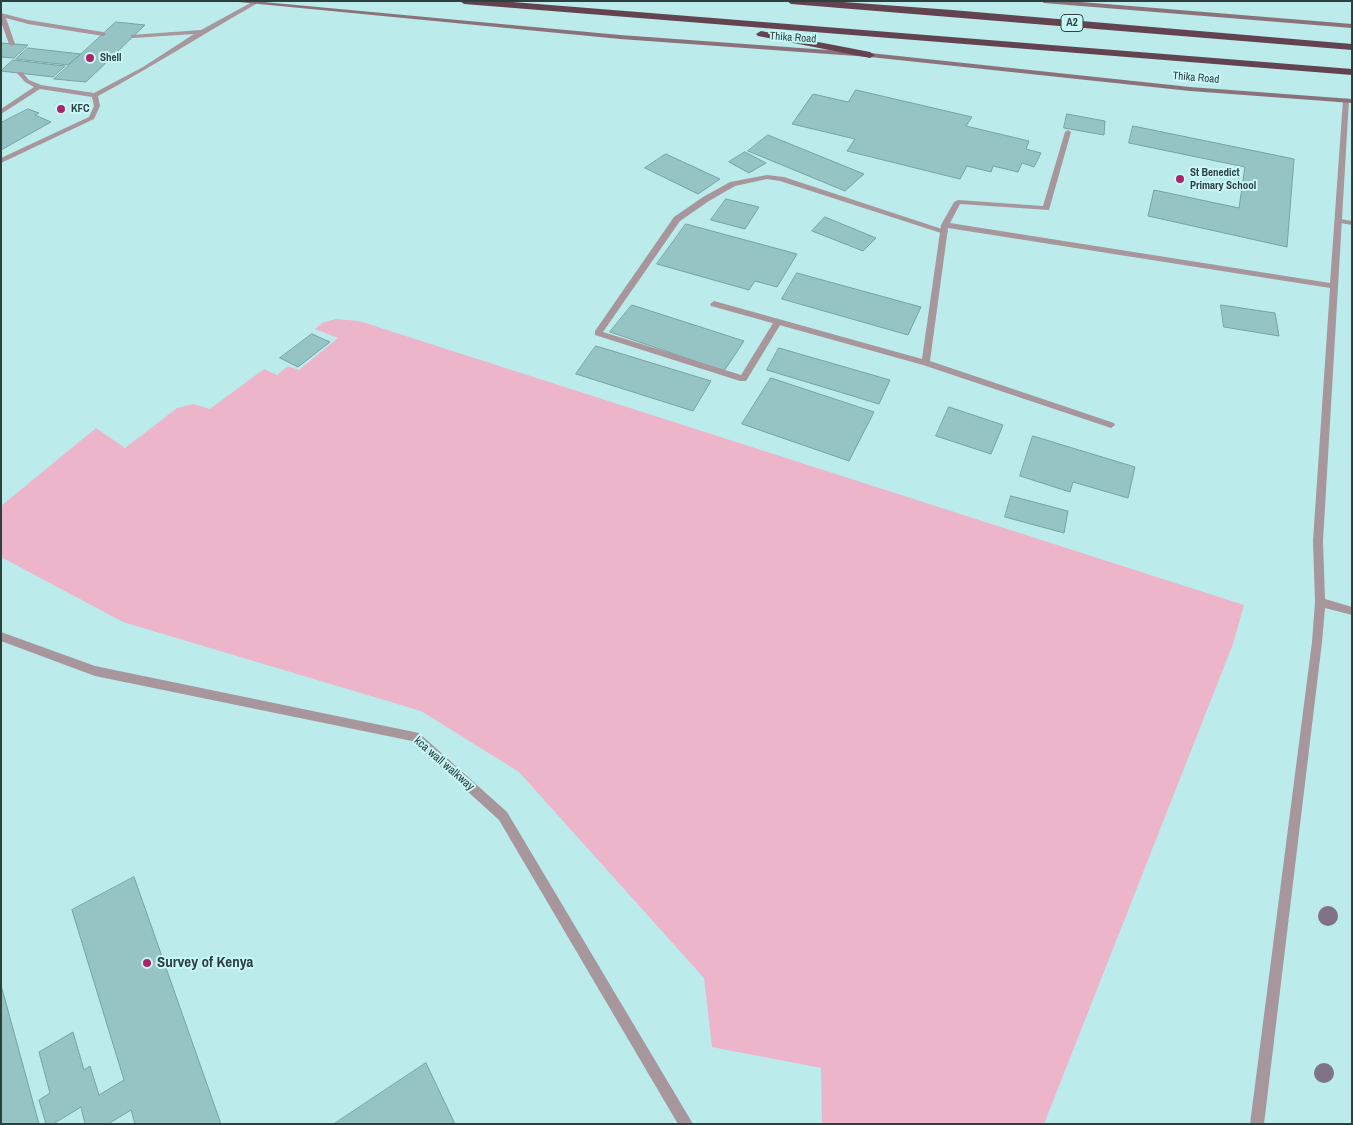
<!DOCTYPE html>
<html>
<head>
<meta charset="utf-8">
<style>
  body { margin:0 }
  #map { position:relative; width:1353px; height:1125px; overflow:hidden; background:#bcebeb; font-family:"Archivo Narrow",sans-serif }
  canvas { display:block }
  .frame { position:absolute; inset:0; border:2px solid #2d4040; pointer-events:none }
</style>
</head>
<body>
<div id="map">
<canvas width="1353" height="1125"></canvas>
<div class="frame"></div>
</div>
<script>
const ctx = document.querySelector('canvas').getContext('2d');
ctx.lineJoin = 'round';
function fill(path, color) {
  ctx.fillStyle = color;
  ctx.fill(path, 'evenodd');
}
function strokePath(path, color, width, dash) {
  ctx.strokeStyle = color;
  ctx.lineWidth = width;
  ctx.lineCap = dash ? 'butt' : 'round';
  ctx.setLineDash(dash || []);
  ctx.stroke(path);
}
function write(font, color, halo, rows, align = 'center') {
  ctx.font = font + ' "Archivo Narrow",sans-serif';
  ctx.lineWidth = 4;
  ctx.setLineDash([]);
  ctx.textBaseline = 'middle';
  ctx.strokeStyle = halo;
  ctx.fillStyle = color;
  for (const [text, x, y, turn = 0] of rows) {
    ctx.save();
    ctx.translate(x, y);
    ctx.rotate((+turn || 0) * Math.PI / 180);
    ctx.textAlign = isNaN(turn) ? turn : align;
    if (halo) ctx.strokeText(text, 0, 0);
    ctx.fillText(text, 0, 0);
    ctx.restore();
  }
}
fill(new Path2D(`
  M336 319 359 321 1244 605 1233 644 1044 1124H822L821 1068 712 1047 704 978 519 772 421 711 123 622 1 557V506L96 428 125 448 177 408 193 404 210 409 264 369 277 375 288 366 299 370 338 338 315 329 322 323Z`), '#edb5ca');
const building = new Path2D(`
  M116 22 145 25 86 82 54 79Z
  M1 43 28 45 14 58 1 57Z
  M28 48 81 54 68 65 16 59Z
  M13 60 65 66 53 77 1 71Z
  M856 90 972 117 966 126 1029 141 1026 149 1041 153 1034 167 1022 163 1018 172 993 166 991 172 967 166 960 179 847 151 855 139 792 124 813 94 848 102Z
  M28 109 39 113 35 115 51 122 1 150V123Z
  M1067 114 1105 121 1104 135 1064 128Z
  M1133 126 1294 159 1287 247 1148 216 1154 190 1239 208 1245 167 1129 143Z
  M768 135 864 174 845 191 748 151Z
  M745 152 766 163 749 173 729 162Z
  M666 154 720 179 698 194 645 168Z
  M726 199 759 207 745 229 711 220Z
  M825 217 876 238 863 251 812 231Z
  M686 224 797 254 777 287 755 281 749 290 657 264Z
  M797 273 921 307 908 335 782 299Z
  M632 305 744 341 724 371 610 332Z
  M1221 305 1275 313 1279 336 1224 327Z
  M312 334 330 342 298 367 280 358Z
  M596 346 711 381 693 411 576 374Z
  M779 348 890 380 879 404 767 370Z
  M771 378 874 412 849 461 742 424Z
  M949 407 1003 425 991 454 936 436Z
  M1033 436 1135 467 1128 498 1073 482 1070 492 1020 476Z
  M1011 496 1068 511 1064 533 1005 517Z
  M134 877 221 1124H135L131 1110 108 1124H85L81 1107 53 1124H46L39 1100 50 1093 39 1052 73 1032 84 1070 90 1066 99 1095 124 1080 72 910Z
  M1 985 39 1124H1Z
  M426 1063 455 1124H334Z`);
fill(building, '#96c4c4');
strokePath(building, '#76a3a3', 1);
fill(new Path2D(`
  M254 1 257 3 256 4C203 34 152 67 98 96L100 106 94 119 1 163V158L89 117 94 106 92 97 40 89 1 114V109L34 87 25 82 17 73 18 72H22L29 80 41 85 94 93 143 67 194 34 133 38 131 37V35L201 30Z
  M1 13 28 20 103 32 106 34 103 36 28 24 6 18 15 44 12 46 9 44 1 22Z
  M767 175 784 177 948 231 947 233H941L780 181 767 179 735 186 709 201 680 221 603 332 741 375 775 320H781L782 322 746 381H740L595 335V331L674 217 703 197 730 182Z
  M1335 218 1352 221V225L1335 222Z`), '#a7969c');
fill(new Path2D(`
  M1346 98 1349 100 1323 541 1325 599 1352 607V615L1325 608 1322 642 1264 1124H1250L1312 642 1315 602 1313 541 1330 288 948 228 930 361 1114 423 1115 425 1111 428 923 365 711 306 710 304 714 301 922 359 941 225 954 202 958 200 1043 206 1065 132 1068 130 1071 132 1049 210 960 204 950 223 1330 283 1343 100Z
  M1 632 95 666 419 733 507 812 693 1124H678L499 820 412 741 95 676 1 641Z`), '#a7969c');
fill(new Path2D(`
  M228 1H253L620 35 870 53 1190 87 1352 99V103L1190 91 870 57 620 39Z
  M1041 1H1069L1352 24V28L1044 3Z`), '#8a727b');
fill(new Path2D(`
  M460 1H500L1352 69V75L464 4Z
  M787 1H830L952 10 1352 44V50L791 4Z
  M761 31 870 52 875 55 870 58 758 36 756 34Z`), '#634350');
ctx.fillStyle = '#817184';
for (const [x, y] of [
  [1328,916],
  [1324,1073]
]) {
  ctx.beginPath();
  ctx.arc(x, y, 10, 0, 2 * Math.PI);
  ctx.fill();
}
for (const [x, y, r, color] of [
  [90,58,5,"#ab246b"],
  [61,109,5,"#ab246b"],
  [1180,179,5,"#ab246b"],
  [147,963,5,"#ab246b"]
]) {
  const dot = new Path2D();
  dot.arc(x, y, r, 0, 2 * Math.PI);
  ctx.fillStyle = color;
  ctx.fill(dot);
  strokePath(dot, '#c9f8f9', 2);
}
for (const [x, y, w] of [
  [1072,23,22]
]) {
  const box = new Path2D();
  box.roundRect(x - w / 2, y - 8.5, w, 17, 4);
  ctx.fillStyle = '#c9f8f9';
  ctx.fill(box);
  strokePath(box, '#2d4040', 1);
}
write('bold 11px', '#2d4040', null, [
  ["A2",1072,23]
]);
write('11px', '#2d4040', '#c9f8f9', [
  ["Thika Road",793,38,4],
  ["Thika Road",1196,78,5]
]);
write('bold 11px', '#2d4040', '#c9f8f9', [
  ["Shell",100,58],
  ["KFC",71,109],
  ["St Benedict",1190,173],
  ["Primary School",1190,186]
], 'left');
write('12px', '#2d4040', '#c9f8f9', [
  ["kca wall walkway",444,764,41]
]);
write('bold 15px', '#2d4040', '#c9f8f9', [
  ["Survey of Kenya",157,963]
], 'left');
</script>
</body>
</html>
